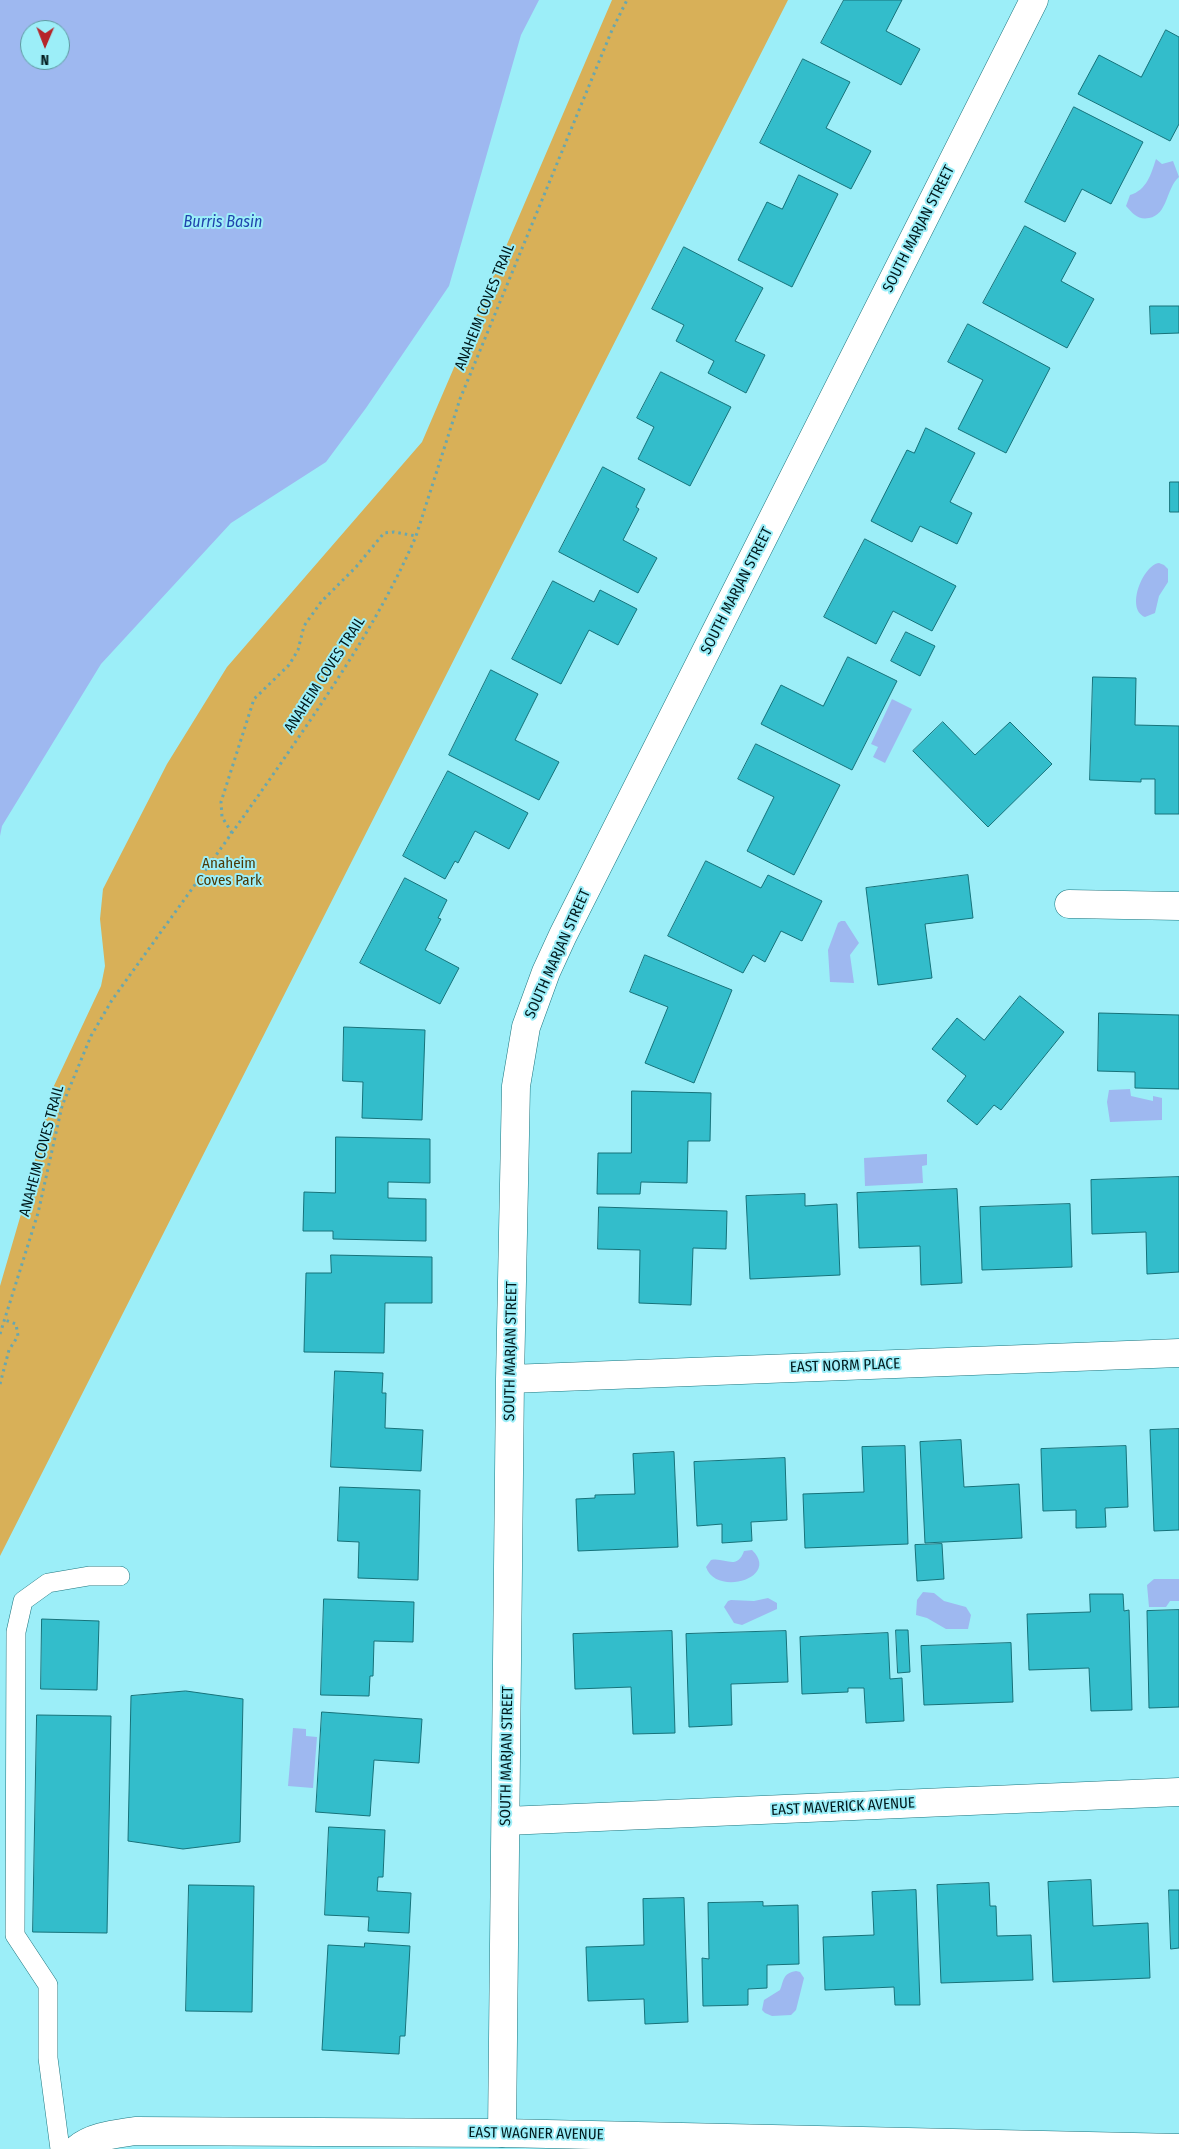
<!DOCTYPE html>
<html>
<head>
<meta charset="utf-8">
<style>
  body { margin:0 }
  #map { position:relative; width:1179px; height:2149px; overflow:hidden; background:#9ceef8; font-family:"Fira Sans Condensed",sans-serif }
  canvas { display:block }
  .north { position:absolute; left:20px; top:20px; width:50px; height:50px; box-sizing:border-box; background:#9ceef8; border:1px solid #5e99a0; border-radius:50%; rotate:181deg; font-size:14px; font-weight:700; line-height:20px; text-align:center; color:#011a1d }
  .north::after { content:''; display:block; margin:auto; width:18px; height:22px; background:#b6252a; clip-path:polygon(50% 0,100% 100%,50% 72%,0 100%) }
</style>
</head>
<body>
<div id="map">
<canvas width="1179" height="2149"></canvas>
<div class="north">N</div>
</div>
<script>
const ctx = document.querySelector('canvas').getContext('2d');
ctx.lineJoin = 'round';
function fill(path, color) {
  ctx.fillStyle = color;
  ctx.fill(path, 'evenodd');
}
function strokePath(path, color, width, dash) {
  ctx.strokeStyle = color;
  ctx.lineWidth = width;
  ctx.lineCap = dash ? 'butt' : 'round';
  ctx.setLineDash(dash || []);
  ctx.stroke(path);
}
function write(font, color, halo, rows, align = 'center') {
  ctx.font = font + ' "Fira Sans Condensed",sans-serif';
  ctx.lineWidth = 4;
  ctx.setLineDash([]);
  ctx.textBaseline = 'middle';
  ctx.strokeStyle = halo;
  ctx.fillStyle = color;
  for (const [text, x, y, turn = 0] of rows) {
    ctx.save();
    ctx.translate(x, y);
    ctx.rotate((+turn || 0) * Math.PI / 180);
    ctx.textAlign = isNaN(turn) ? turn : align;
    if (halo) ctx.strokeText(text, 0, 0);
    ctx.fillText(text, 0, 0);
    ctx.restore();
  }
}
fill(new Path2D(`
  M612 0H788L0 1556V1286L26 1197 52 1090 101 986 105 966 100 919 103 889 167 764 227 667 422 442Z`), '#d8b058');
fill(new Path2D(`
  M0 0H539L521 35 449 286 366 408 326 462 231 523 101 664 2 826 0 836ZM30 30H60V60H30Z
  M1156 159 1162 164 1173 161 1179 177C1166 188 1168 215 1149 218 1138 220 1133 214 1126 206L1130 195C1147 190 1151 174 1156 159Z
  M1159 563 1164 565 1168 569V582L1159 596 1155 613 1145 617C1125 609 1143 565 1159 563Z
  M892 699 912 709 885 763 873 757 878 747 871 744Z
  M841 921H845L859 943 850 955 854 983 830 982 828 950 838 923Z
  M1130 1089 1131 1096 1153 1101V1096L1162 1098V1120L1110 1122 1107 1102 1109 1090Z
  M927 1154V1165L922 1166 923 1183 865 1186 864 1158Z
  M752 1550C781 1578 716 1597 706 1567L711 1560C725 1557 737 1571 744 1551Z
  M1154 1579H1179V1601H1170L1166 1607H1149L1147 1585Z
  M923 1592 934 1593 944 1601 966 1607 971 1615 968 1629H946L927 1618 916 1615 917 1600Z
  M768 1598 777 1603V1609L742 1625 734 1623 724 1607 728 1601 731 1600 754 1601Z
  M293 1728 306 1729V1736L317 1737 313 1788 288 1786Z
  M796 1971 800 1972 804 1978 796 2010 791 2015 772 2016 765 2013 762 2010 764 2000 780 1990C784 1980 783 1973 796 1971Z`), '#9eb8f0');
const building = new Path2D(`
  M844 0H902L886 31 920 49 901 85 821 43Z
  M1166 30 1179 37V124L1170 141 1078 94 1099 55 1141 77Z
  M803 59 850 82 826 128 871 151 851 189 760 143Z
  M1074 107 1143 142 1111 204 1082 189 1065 222 1025 202Z
  M799 175 838 194 792 287 738 260 767 202 782 209Z
  M1025 226 1076 253 1061 281 1094 299 1067 348 983 303Z
  M684 247 763 288 735 341 765 355 746 393 708 373 714 361 676 341 684 325 652 309Z
  M1150 306H1179V333L1151 334Z
  M968 324 1050 368 1006 453 958 429 983 380 948 362Z
  M661 372 731 407 690 486 638 459 654 427 637 418Z
  M926 428 975 453 950 502 972 513 957 544 920 526 912 542 871 521 907 450 914 453Z
  M603 467 645 489 636 507 639 509 623 540 657 558 638 593 559 552Z
  M1170 482H1179V512H1170Z
  M865 539 956 586 932 631 893 611 876 644 824 617Z
  M553 581 594 602 600 590 637 609 618 645 589 630 561 684 512 659Z
  M906 632 935 646 920 676 891 661Z
  M848 657 897 681 852 770 761 724 781 685 823 706Z
  M491 670 538 694 515 740 559 762 539 800 449 755Z
  M1093 677 1136 678 1135 725 1179 726V814H1155V779H1141V782L1090 780Z
  M943 722 975 755 1010 722 1052 764 988 827 913 751Z
  M756 744 840 785 794 875 747 851 774 797 738 779Z
  M448 771 528 813 509 849 475 831 458 863 455 861 445 879 403 856Z
  M706 861 761 888 768 875 822 901 802 941 781 931 765 962 753 955 743 973 668 936Z
  M968 875 973 918 925 924 932 978 878 985 866 888Z
  M405 878 447 900 438 918 441 919 425 950 459 968 440 1004 360 963Z
  M645 955 732 990 694 1083 645 1063 668 1007 630 992Z
  M1020 996 1064 1032 1001 1110 994 1105 977 1125 947 1101 966 1076 932 1049 957 1018 984 1040Z
  M1099 1013 1179 1015V1089L1135 1088V1072L1098 1071Z
  M344 1027 425 1030 422 1120 362 1118 363 1082 343 1081Z
  M632 1091 711 1093 710 1141H688L687 1183 641 1182 640 1194H597L598 1153H631Z
  M336 1137 430 1139V1183L388 1182V1198L426 1199V1241L333 1239V1231H303L304 1192 335 1193Z
  M1179 1177V1272L1147 1274 1146 1232 1092 1234 1091 1180Z
  M957 1189 962 1283 921 1285 920 1246 859 1248 857 1193Z
  M805 1194V1206L837 1204 840 1275 750 1279 746 1196Z
  M1070 1204 1072 1267 982 1270 980 1207Z
  M599 1207 727 1211 726 1249 693 1248 691 1305 639 1303 640 1250 598 1249Z
  M331 1255 432 1257V1303H385L384 1353 304 1352 306 1273H331Z
  M335 1371 383 1373 382 1393H386L385 1428 423 1430 421 1471 331 1467Z
  M1179 1429V1530L1154 1531 1150 1430Z
  M961 1440 964 1487 1019 1484 1022 1538 925 1543 920 1442Z
  M905 1446 908 1544 805 1548 803 1494 864 1492 862 1447Z
  M1126 1446 1128 1507 1105 1508 1106 1527 1076 1528V1510L1043 1511 1041 1449Z
  M674 1452 678 1547 578 1551 576 1499 595 1498V1495L635 1494 633 1454Z
  M785 1458 787 1520 751 1522 752 1541 722 1543V1524L697 1526 694 1462Z
  M340 1487 420 1490 418 1580 358 1578 359 1542 338 1541Z
  M942 1544 944 1579 917 1581 915 1545Z
  M1090 1594H1123L1124 1611 1129 1610 1132 1710 1091 1711 1089 1668 1029 1670 1027 1614 1090 1612Z
  M324 1599 414 1602 413 1642 374 1641 373 1676H370L369 1696 321 1695Z
  M1179 1610V1707L1149 1708 1147 1611Z
  M42 1619 99 1621 97 1690 41 1689Z
  M896 1630H908L910 1672 898 1673Z
  M672 1631 675 1733 633 1734 631 1687 575 1689 573 1634Z
  M786 1631 788 1682 731 1684 732 1725 689 1727 686 1634Z
  M888 1633 890 1679 902 1678 904 1721 866 1723 864 1688H848V1692L802 1694 800 1637Z
  M1011 1643 1013 1702 924 1705 921 1646Z
  M186 1691 243 1699 240 1842 183 1849 128 1841 131 1696Z
  M322 1712 422 1719 419 1763 374 1760 370 1816 316 1812Z
  M37 1715 111 1716 107 1933 33 1932Z
  M329 1827 385 1830 383 1877H378L377 1891 411 1893 409 1933 368 1931 369 1917 325 1915Z
  M1091 1880 1093 1926 1148 1923 1150 1978 1053 1982 1048 1882Z
  M989 1883 990 1906H996L997 1936 1031 1935 1033 1980 941 1983 937 1885Z
  M189 1885 254 1886 252 2012 186 2011Z
  M916 1890 920 2005H895L894 1987 825 1990 823 1937 874 1935 872 1892Z
  M1169 1890H1179V1948L1171 1949Z
  M684 1898 688 2022 645 2024 644 1999 588 2001 586 1947 644 1945 643 1899Z
  M763 1902V1906L798 1905 799 1964 767 1965V1988L748 1989V2005L703 2006 702 1958 709 1959 708 1903Z
  M365 1943 410 1946 405 2036H400L399 2054 322 2050 328 1945 364 1947Z`);
fill(building, '#33bdcb');
strokePath(building, '#16727a', 1);
const service = new Path2D(`
  M60 2149 48 2058V1985L15 1935 16 1632 23 1601 48 1583 89 1576H120`);
const minor = new Path2D(`
  M1069 904 1179 906
  M510 1379 1179 1353
  M506 1821 1179 1792
  M502 2133 510 1379 516 1086 526 1027 546 972 563 935 1034 0`);
const tertiary = new Path2D(`
  M77 2149C92 2136 116 2134 135 2131L502 2133 1179 2148`);
strokePath(service, '#1d767f', 20);
strokePath(minor, '#1d767f', 29);
strokePath(tertiary, '#1d767f', 29);
strokePath(new Path2D(`
  M232 833 222 817 221 802 254 699 289 665 298 650 304 626 321 602 356 567 384 533 394 532 416 536
  M0 1334 38 1213 62 1106 91 1036 112 1000C168 922 224 845 279 766 329 693 381 618 416 536L460 399 612 30 627 0
  M0 1384 9 1350 18 1336 16 1324 5 1320`), '#68a7af', 3, [2.5, 4]);
strokePath(service, '#fff', 19);
strokePath(minor, '#fff', 28);
strokePath(tertiary, '#fff', 28);
write('15px', '#011a1d', '#9ceef8', [
  ["SOUTH MARJAN STREET",919,229,-63],
  ["ANAHEIM COVES TRAIL",485,307,-68],
  ["SOUTH MARJAN STREET",737,591,-63],
  ["ANAHEIM COVES TRAIL",325,675,-57],
  ["SOUTH MARJAN STREET",558,954,-66],
  ["ANAHEIM COVES TRAIL",42,1151,-75],
  ["SOUTH MARJAN STREET",511,1351,-89],
  ["EAST NORM PLACE",845,1366,-2],
  ["SOUTH MARJAN STREET",507,1756,-89],
  ["EAST MAVERICK AVENUE",843,1807,-3],
  ["EAST WAGNER AVENUE",536,2134,1]
]);
write('15px', '#4d3906', '#9ceef8', [
  ["Anaheim",229,864],
  ["Coves Park",229,881]
]);
write('italic 16px', '#2044ad', '#9ceef8', [
  ["Burris Basin",223,223]
]);
</script>
</body>
</html>
